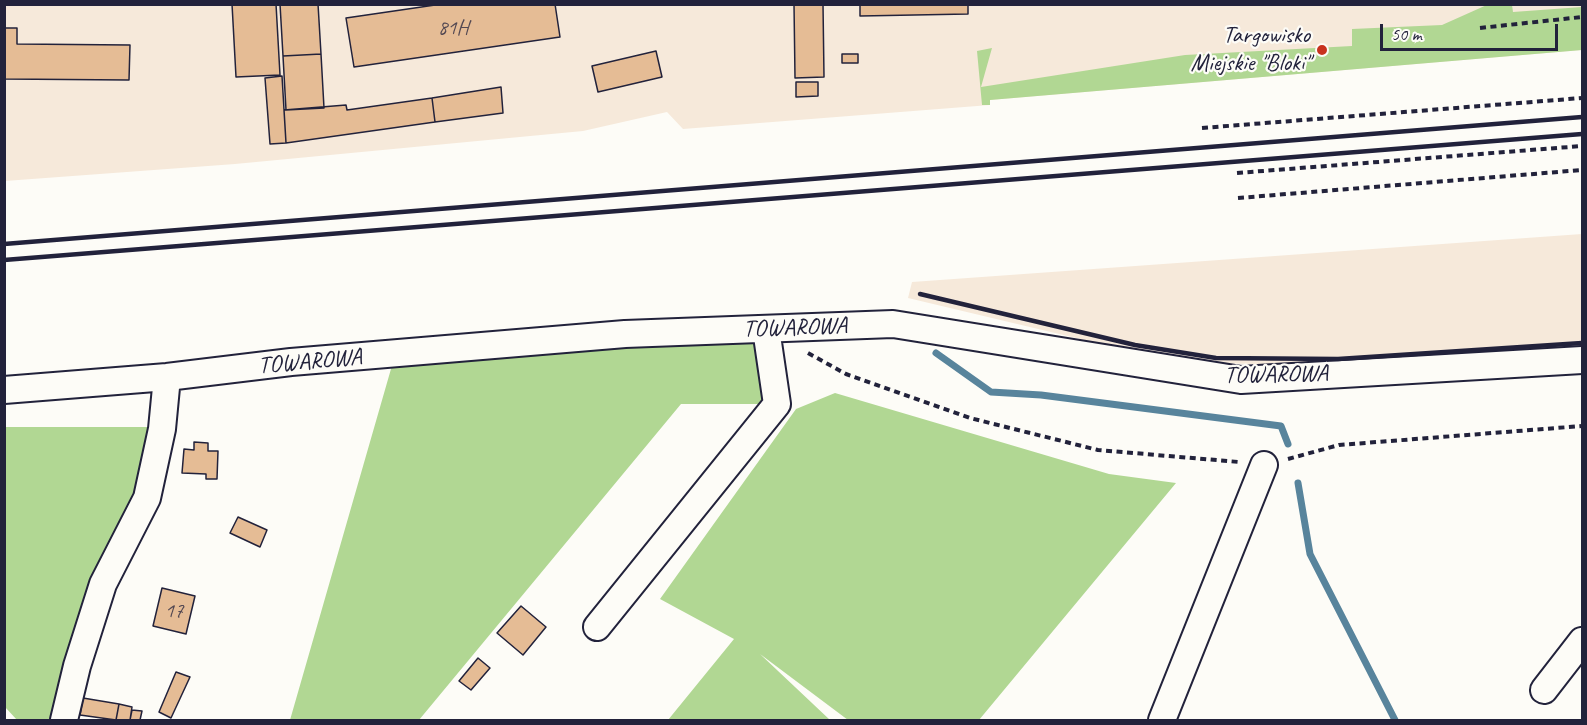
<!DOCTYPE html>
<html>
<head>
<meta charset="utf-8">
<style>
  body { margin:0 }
  #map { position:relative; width:1587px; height:725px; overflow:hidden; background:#fdfcf7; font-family:Caveat,sans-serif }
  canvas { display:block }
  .frame { position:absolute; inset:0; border:6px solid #22223b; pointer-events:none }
  .scale { position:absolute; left:1380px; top:24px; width:178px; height:27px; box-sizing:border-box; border:3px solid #22223b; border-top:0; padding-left:8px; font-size:18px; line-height:21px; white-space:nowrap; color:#22223b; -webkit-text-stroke:4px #fdfcf7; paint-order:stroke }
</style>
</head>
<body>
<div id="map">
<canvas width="1587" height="725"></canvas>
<div class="frame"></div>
<div class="scale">50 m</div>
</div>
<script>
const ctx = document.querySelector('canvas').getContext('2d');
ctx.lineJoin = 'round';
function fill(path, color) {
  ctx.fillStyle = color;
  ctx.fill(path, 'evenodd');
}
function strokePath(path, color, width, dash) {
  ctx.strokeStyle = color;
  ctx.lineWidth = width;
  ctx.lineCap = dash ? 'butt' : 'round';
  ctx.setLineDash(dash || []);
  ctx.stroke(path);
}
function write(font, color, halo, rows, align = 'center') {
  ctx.font = font + ' Caveat,sans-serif';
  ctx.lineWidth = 4.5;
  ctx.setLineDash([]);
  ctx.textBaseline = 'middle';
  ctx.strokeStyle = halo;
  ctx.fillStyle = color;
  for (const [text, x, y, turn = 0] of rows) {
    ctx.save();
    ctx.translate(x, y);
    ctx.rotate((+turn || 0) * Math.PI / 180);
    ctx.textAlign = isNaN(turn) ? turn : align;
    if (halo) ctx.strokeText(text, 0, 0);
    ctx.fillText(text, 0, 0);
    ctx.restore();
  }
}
fill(new Path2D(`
  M5 5H1582V50L990 100V105L683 129 667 112 583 131 235 164 5 181Z
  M1582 234V348L1296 365 1209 363 1118 348 908 298 912 282Z`), '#f6e9da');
fill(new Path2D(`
  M1489 4 1512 5 1513 12 1582 7V50L990 100V105H982L977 51 992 48 981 87 1185 55 1352 46V29L1442 25Z
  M766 329 777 404H681L419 720H290L395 355Z
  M835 393 1109 474 1176 483 979 720H848L760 654 830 720H668L734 639 660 599 796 409Z
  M4 427H157L142 484 55 720H17L5 707Z`), '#b1d793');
strokePath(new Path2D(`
  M936 353 991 392 1041 395 1281 426 1288 444
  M1298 483 1310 554 1395 720`), '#58849c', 7);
const building = new Path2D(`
  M232 4H276L280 75 236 77Z
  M280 4H318L321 54 283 56Z
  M442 4H555L560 37 354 67 346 18Z
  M794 4H823L824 77 795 78Z
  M860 4H968V14L860 16Z
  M4 28H17V44L130 45 129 80 4 79Z
  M656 51 662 77 598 92 592 66Z
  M321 54 324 108 286 110 283 56Z
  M842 54H858V63H842Z
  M282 76 286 143 270 144 265 78Z
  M796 82H818V96L796 97Z
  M501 87 503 113 435 122 432 98Z
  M432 98 435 122 286 143 284 110 346 105 347 110Z
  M194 442 208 443V451H218L217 479H206V474L182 473 184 449 194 450Z
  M238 517 267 530 260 547 230 533Z
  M162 588 195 596 186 634 153 626Z
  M521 606 546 627 523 655 497 633Z
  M478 658 490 668 471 690 459 681Z
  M176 672 190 677 171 718 159 712Z
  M83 698 119 704 116 720 80 715Z
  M119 704 132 707 130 720H116Z
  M132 710 142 711 140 720H130Z`);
fill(building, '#e5bc95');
strokePath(building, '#22223b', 1.5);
const minor = new Path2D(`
  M4 390 167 377 291 362 625 334 893 324 1241 380 1582 360
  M597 627 777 404 766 329
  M1544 690 1582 641
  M64 720 77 666 103 584 147 498 162 429 167 377
  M1162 720 1264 465`);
strokePath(minor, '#22223b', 30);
strokePath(new Path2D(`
  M1480 28 1582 17
  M1202 128 1582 98
  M1237 173 1582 146
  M1238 198 1582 170
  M808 353 846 374 970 418 1098 450 1239 462
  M1288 459 1339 445 1582 426`), '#22223b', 4, [6, 4.5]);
strokePath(minor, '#fdfcf7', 26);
strokePath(new Path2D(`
  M4 244 1582 117
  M4 260 1582 134
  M920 294 1135 345 1216 358 1338 359 1582 343`), '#22223b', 4.5);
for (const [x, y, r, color] of [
  [1322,50,6,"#c8321e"]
]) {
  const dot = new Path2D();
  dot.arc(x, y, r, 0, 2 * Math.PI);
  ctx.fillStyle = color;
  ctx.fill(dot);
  strokePath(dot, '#fdfcf7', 2);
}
write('21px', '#534852', null, [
  ["81H",453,28],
  ["17",174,611]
]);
write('24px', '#22223b', '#fdfcf7', [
  ["Targowisko",1310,36],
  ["Miejskie \"Bloki\"",1310,64]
], 'right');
write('24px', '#22223b', '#fdfcf7', [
  ["TOWAROWA",795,328,-2],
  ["TOWAROWA",310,362,-5],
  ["TOWAROWA",1276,375,-1]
]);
</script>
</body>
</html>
